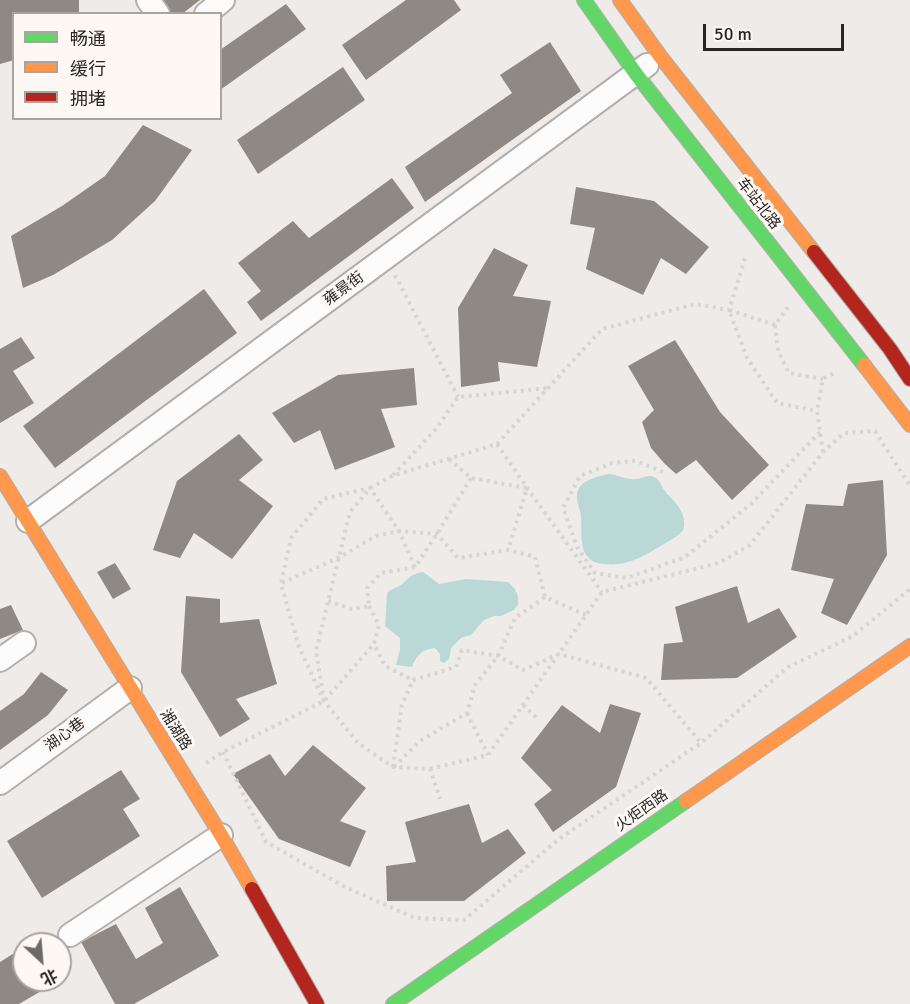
<!DOCTYPE html>
<html>
<head>
<meta charset="utf-8">
<style>
  body { margin:0 }
  #map { position:relative; width:910px; height:1004px; overflow:hidden; background:#eeebe9; font-family:Signika,"Noto Sans SC",sans-serif }
  canvas { display:block }
  .legend { position:absolute; left:12px; top:12px; width:210px; height:108px; box-sizing:border-box; background:#fef8f4; border:2px solid #a8a4a1; margin:0; padding:8px 10px; list-style:none; font-size:18px; color:#282624 }
  .legend li { display:flex; align-items:center; gap:12px; height:30px }
  .legend b { width:30px; border:2px solid #a8a4a1 }
  .north { position:absolute; left:12px; top:932px; width:60px; height:60px; box-sizing:border-box; background:#fef8f4; border:2px solid #a8a4a1; border-radius:50%; rotate:154deg; font-size:16px; font-weight:700; line-height:24px; text-align:center; color:#282624 }
  .north::after { content:''; display:block; margin:auto; width:21px; height:27px; background:#6d6b69; clip-path:polygon(50% 0,100% 100%,50% 72%,0 100%) }
  .scale { position:absolute; left:703px; top:24px; width:141px; height:27px; box-sizing:border-box; border:3px solid #282624; border-top:0; padding-left:8px; font-size:18px; line-height:21px; white-space:nowrap; color:#282624; -webkit-text-stroke:4px #fef8f4; paint-order:stroke }
</style>
</head>
<body>
<div id="map">
<canvas width="910" height="1004"></canvas>
<ul class="legend">
<li><b style="height:8px;background:#63d668"></b>畅通</li>
<li><b style="height:8px;background:#ff974d"></b>缓行</li>
<li><b style="height:8px;background:#b3261e"></b>拥堵</li>
</ul>
<div class="north">北</div>
<div class="scale">50 m</div>
</div>
<script>
const ctx = document.querySelector('canvas').getContext('2d');
ctx.lineJoin = 'round';
function fill(path, color) {
  ctx.fillStyle = color;
  ctx.fill(path, 'evenodd');
}
function strokePath(path, color, width, dash) {
  ctx.strokeStyle = color;
  ctx.lineWidth = width;
  ctx.lineCap = dash ? 'butt' : 'round';
  ctx.setLineDash(dash || []);
  ctx.stroke(path);
}
function write(font, color, halo, rows, align = 'center') {
  ctx.font = font + ' Signika,"Noto Sans SC",sans-serif';
  ctx.lineWidth = 6;
  ctx.setLineDash([]);
  ctx.textBaseline = 'middle';
  ctx.strokeStyle = halo;
  ctx.fillStyle = color;
  for (const [text, x, y, turn = 0] of rows) {
    ctx.save();
    ctx.translate(x, y);
    ctx.rotate((+turn || 0) * Math.PI / 180);
    ctx.textAlign = isNaN(turn) ? turn : align;
    if (halo) ctx.strokeText(text, 0, 0);
    ctx.fillText(text, 0, 0);
    ctx.restore();
  }
}
fill(new Path2D(`
  M609 474C618 475 627 480 636 479 642 479 648 474 654 477 660 479 661 487 665 491 667 495 671 497 674 501 681 508 687 521 683 530 679 536 670 540 664 544 646 555 627 567 605 564 599 564 592 562 588 557 579 547 582 530 581 517 581 512 579 509 578 504 572 482 592 478 609 474Z
  M423 572 439 584 466 579 508 582 515 589 518 597V604L514 610 501 616H494L484 620 471 635 461 638 451 648 449 659 444 663 440 661V654L435 648C422 649 416 656 412 667L396 665 400 650V638L385 626 387 593C391 589 396 588 401 585 410 578 410 574 423 572Z`), '#bad8d6');
fill(new Path2D(`
  M0 0H79V14H14V60L0 64Z
  M152 0H200L182 14H162Z
  M406 0H454L461 10 366 80 342 45Z
  M286 4 306 29 220 90V50Z
  M550 42 581 91 425 202 405 167 512 93 500 75Z
  M343 67 365 100 258 174 237 140Z
  M143 125 192 150 155 201 112 240 53 275 23 288 11 236 62 206 105 176Z
  M392 178 414 208 261 321 247 302 261 291 238 263 293 221 309 238Z
  M576 187 654 201 709 247 686 274 661 258 643 295 586 269 595 228 570 224Z
  M494 248 528 265 513 296 551 301 537 367 498 362 500 381 461 387 458 308Z
  M204 289 237 333 55 468 23 426Z
  M21 337 35 358 13 371 34 403 0 423V349Z
  M675 340 720 412 769 465 732 500 696 460 676 474 664 463 651 448 642 422 654 410 628 366Z
  M414 368 417 405 381 409 395 447 335 470 320 430 294 443 272 413 338 375Z
  M239 434 263 460 239 480 273 506 232 559 194 533 180 558 153 550 177 481Z
  M883 480 887 555 847 625 821 613 834 579 791 570 806 504 843 506 848 484Z
  M115 563 131 589 113 599 97 572Z
  M737 586 748 623 779 608 797 637 737 678 661 680 664 644 683 642 675 607Z
  M186 596 220 599V623L259 619 277 684 236 699 250 719 220 737 181 672Z
  M11 605 23 630 0 639V609Z
  M41 672 68 690 48 715 0 750V711L24 694Z
  M610 704 641 713 616 787 553 832 534 804 552 790 521 758 562 705 600 733Z
  M313 745 366 788 340 821 366 831 350 867 279 839 233 774 270 754 285 776Z
  M121 770 140 799 123 809 140 836 42 898 7 841Z
  M469 804 482 843 508 829 526 853 464 901H387L386 866 416 862 405 822Z
  M180 887 219 956 134 1004H115L81 942 116 924 136 959 163 943 145 908Z
  M24 947V980H60L19 1004H0V962Z`), '#8f8985');
const street = new Path2D(`
  M148 0 158 14
  M206 14 223 0
  M28 521 647 65
  M0 660 24 643
  M0 783 130 688
  M70 935 221 835`);
const fast = new Path2D(`
  M584 0 636 74 864 365
  M393 1004 686 801`);
const slow = new Path2D(`
  M620 0 660 56 814 252
  M864 365 910 425
  M0 476 221 835 252 889
  M686 801 910 646`);
const jam = new Path2D(`
  M814 252 890 349 910 379
  M252 889 317 1004`);
strokePath(street, '#b2afad', 26);
strokePath(fast, '#b2afad', 16);
strokePath(slow, '#b2afad', 16);
strokePath(jam, '#b2afad', 16);
strokePath(new Path2D(`
  M395 275 458 397
  M788 307 775 325 778 351 789 373 823 379
  M775 325 729 310 747 358 777 403 817 411
  M497 444 602 329 695 304 729 310 746 255
  M823 452 817 411 823 379 836 372
  M449 459 471 478 527 488 508 550
  M663 472 636 461 612 463 580 476 563 508 577 547 595 573 627 578 685 557 751 504 820 432
  M393 475 436 429 458 397 548 388
  M415 567 399 531 370 488 323 499 291 538 281 584 299 647 324 701 358 743 393 767 430 769 440 799
  M282 583 338 558 376 536 399 531 437 534 458 558 508 550 535 557 545 597 586 615
  M328 601 352 609 369 606 367 588 381 573 415 567 437 534 471 478
  M369 606 379 625 374 644 385 666 413 680
  M324 701 316 651 350 512 370 488 392 476 497 444 527 488 602 592
  M523 705 539 720
  M467 713 488 755
  M223 752 266 842 343 886 415 918 464 920 559 839 701 743 788 667 853 636 910 589
  M206 763 223 752 324 701 374 644
  M393 767 402 704 413 680 456 667 462 650 498 656 523 670 559 654 646 678 701 743
  M394 767 420 741 467 713 475 685 498 656 515 618 545 597
  M430 769 488 755 602 592 719 563 750 545 823 452 844 433 875 431 910 486`), '#d5d5d4', 4, [3, 4.5]);
strokePath(street, '#fcfcfc', 22);
strokePath(fast, '#63d668', 14);
strokePath(slow, '#ff974d', 14);
strokePath(jam, '#b3261e', 14);
write('15px', '#282624', '#fef8f4', [
  ["车站北路",758,204,52],
  ["雍景街",344,289,-36],
  ["湘湖路",175,730,58],
  ["湖心巷",65,735,-36],
  ["火炬西路",642,811,-35]
]);
</script>
</body>
</html>
